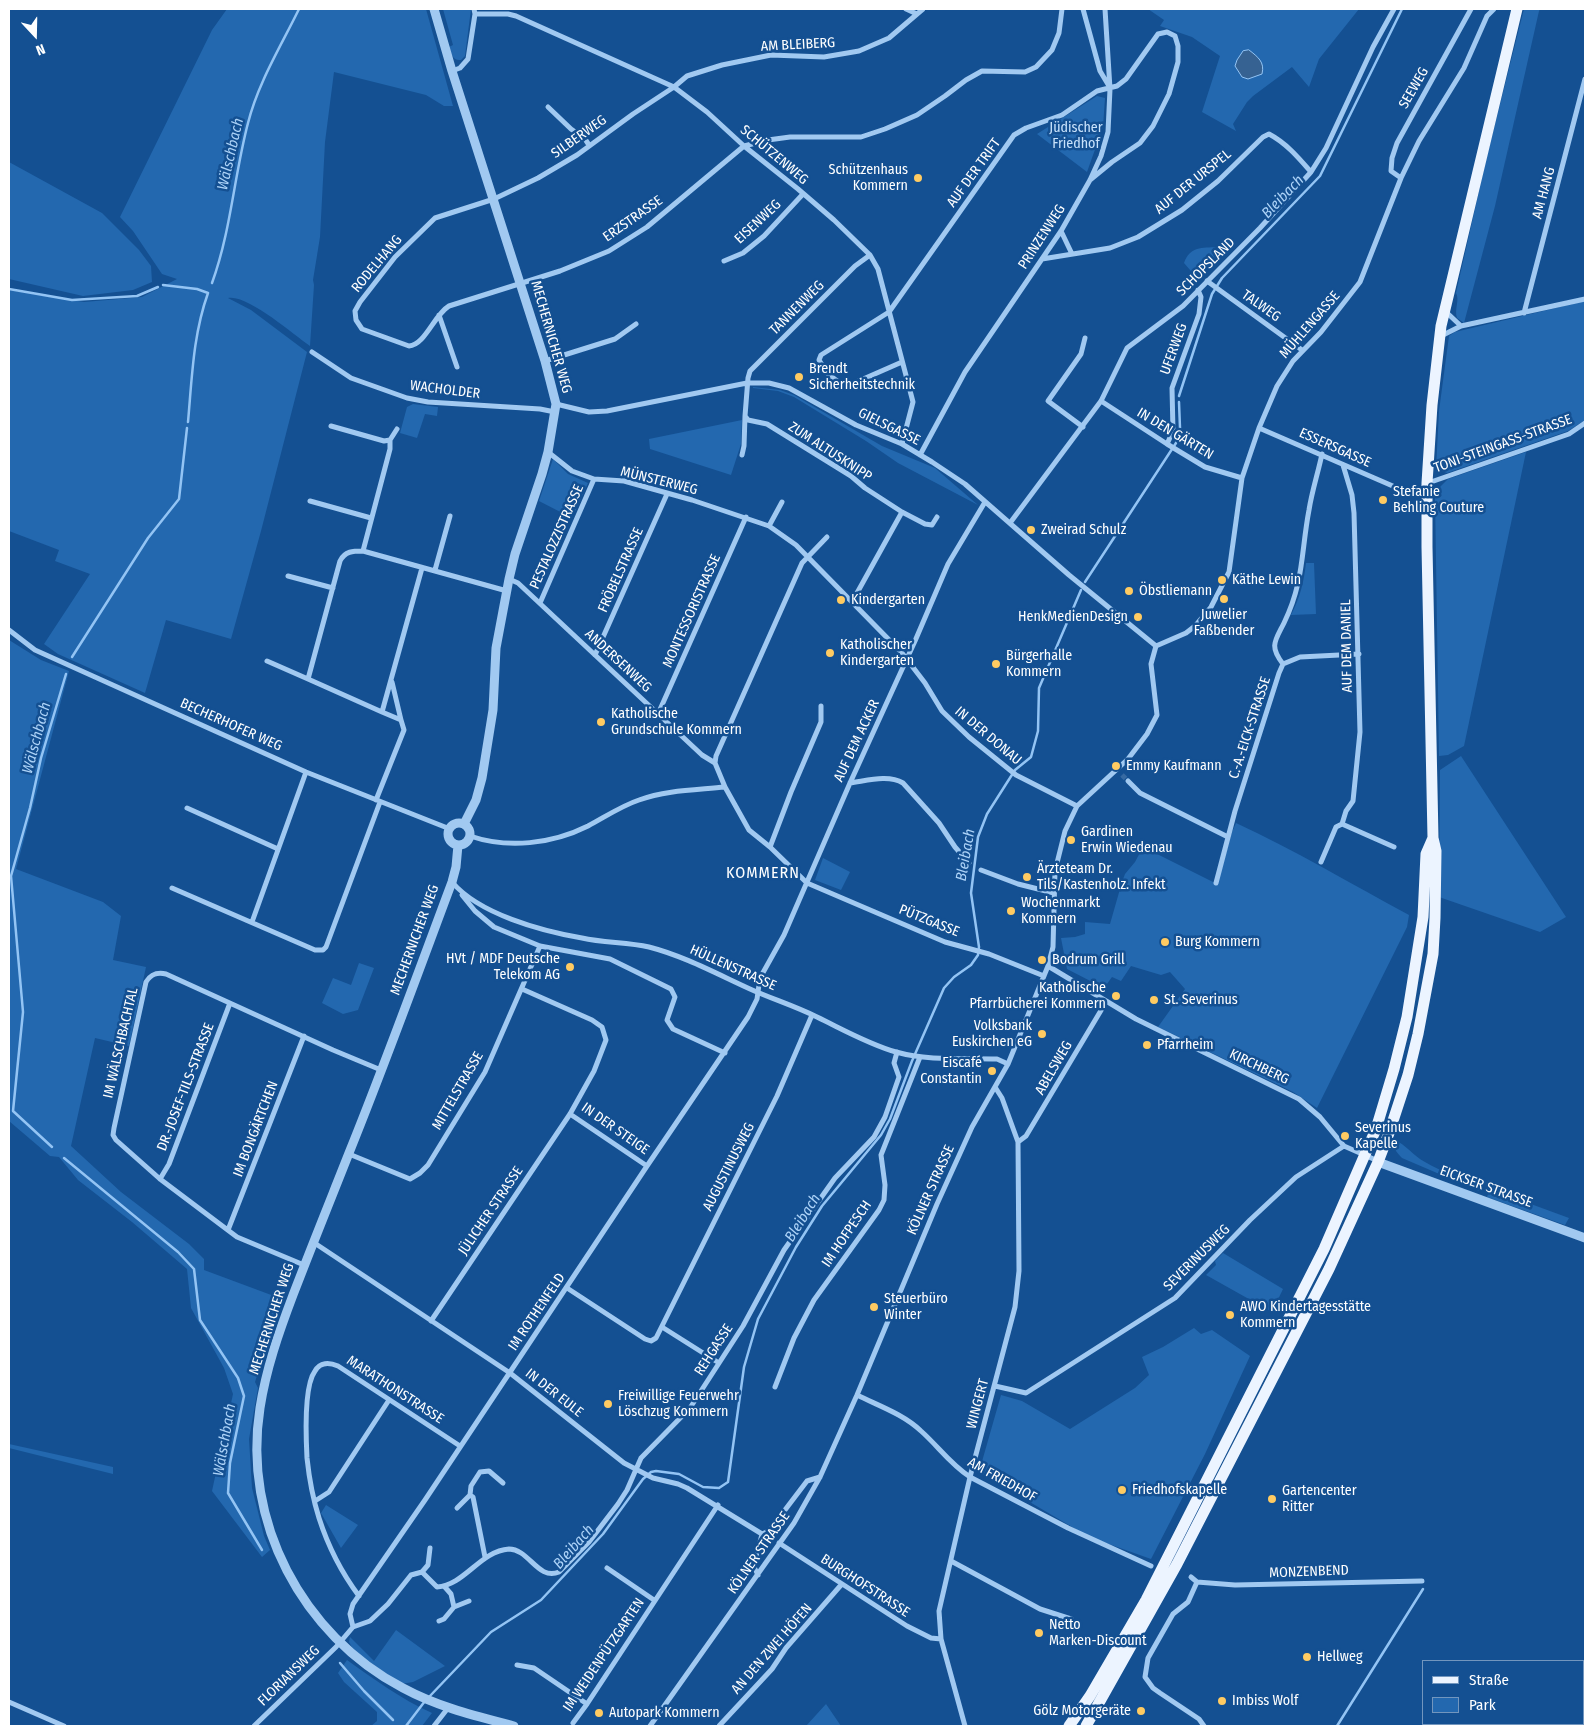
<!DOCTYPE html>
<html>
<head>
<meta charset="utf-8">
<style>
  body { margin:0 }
  #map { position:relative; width:1594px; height:1735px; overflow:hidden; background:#145092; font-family:"Fira Sans Condensed",sans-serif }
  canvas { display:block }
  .frame { position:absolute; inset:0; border:10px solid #fff; pointer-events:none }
  .legend { position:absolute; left:1422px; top:1660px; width:162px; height:65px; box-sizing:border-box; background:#145092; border:1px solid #7296be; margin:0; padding:6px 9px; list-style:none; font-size:15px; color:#fff }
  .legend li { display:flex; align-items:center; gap:10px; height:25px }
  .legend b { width:25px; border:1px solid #7296be }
  .north { position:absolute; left:10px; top:10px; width:50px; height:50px; -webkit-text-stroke:4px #145092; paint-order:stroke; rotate:159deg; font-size:14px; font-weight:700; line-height:20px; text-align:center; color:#fff }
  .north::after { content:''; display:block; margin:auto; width:18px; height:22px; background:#fff; clip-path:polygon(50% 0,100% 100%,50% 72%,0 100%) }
</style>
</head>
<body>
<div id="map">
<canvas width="1594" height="1735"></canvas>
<div class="frame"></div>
<ul class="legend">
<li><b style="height:6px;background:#ecf4ff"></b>Straße</li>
<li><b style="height:14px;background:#2368af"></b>Park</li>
</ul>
<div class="north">N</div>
</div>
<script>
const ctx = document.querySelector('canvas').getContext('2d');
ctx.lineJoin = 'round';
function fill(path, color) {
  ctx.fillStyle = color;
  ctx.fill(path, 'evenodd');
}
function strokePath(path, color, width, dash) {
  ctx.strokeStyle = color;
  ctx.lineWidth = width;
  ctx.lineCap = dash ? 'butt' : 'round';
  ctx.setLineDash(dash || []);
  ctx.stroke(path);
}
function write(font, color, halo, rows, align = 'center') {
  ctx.font = font + ' "Fira Sans Condensed",sans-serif';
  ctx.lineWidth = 5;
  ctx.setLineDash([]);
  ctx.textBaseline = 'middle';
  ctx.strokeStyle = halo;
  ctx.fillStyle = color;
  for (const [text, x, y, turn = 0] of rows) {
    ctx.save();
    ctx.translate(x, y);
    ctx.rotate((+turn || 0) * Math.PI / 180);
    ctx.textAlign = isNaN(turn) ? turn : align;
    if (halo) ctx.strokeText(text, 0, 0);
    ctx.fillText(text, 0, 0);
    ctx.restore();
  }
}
fill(new Path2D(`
  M227 9H426L453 106H444L426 95 334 72 325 142 320 237 313 280 314 285 310 346C293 334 247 294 228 298L251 310 307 352 261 531 231 639 166 620 145 693 58 654 44 644 90 574 55 561 59 550 9 531V290L84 302 142 297 177 279 162 274 133 231 120 217 212 30Z
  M443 9H471L465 56 461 60C453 61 451 54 449 47L453 45Z
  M1148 9H1359L1319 59 1309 87 1292 67 1253 96 1247 102 1233 124 1236 131 1202 112 1220 56 1192 37 1160 26 1164 20Z
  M1524 9H1540L1539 11 1495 206 1464 323 1457 318C1454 309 1460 300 1456 293L1486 160Z
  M1097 96 1105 98 1103 127 1087 172 1037 134Z
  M9 162 102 213 139 250 151 266 152 282 133 290 83 296 9 279Z
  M1223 239 1234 247 1201 272 1197 278 1184 263C1190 246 1202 248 1217 247Z
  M1585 301V420L1568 431 1447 473 1436 469 1439 411 1449 336 1455 332Z
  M753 387 780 390 794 395 882 446 935 468 978 505 898 463 866 441 794 397 778 391 753 388Z
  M413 404 438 407 437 416 425 414 417 438 400 433 407 407Z
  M742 420 741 444 731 475 650 449 649 439Z
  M1526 452 1464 746 1448 755 1439 756 1435 495 1440 487 1448 479Z
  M553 459 568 474 588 483 572 518 539 501Z
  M1306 563H1314L1316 614 1291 615C1300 598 1304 581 1306 563Z
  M9 640 41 660 69 671 16 869 103 902 121 916 113 960 146 967 129 1046 95 1038 71 1146 121 1192 189 1244 204 1259V1270L282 1299 255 1382 258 1388 249 1439 252 1488 264 1536 270 1550 262 1557 212 1491 233 1394 224 1368 191 1308 187 1269 132 1222 78 1180 59 1157 50 1156 9 1121Z
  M1461 756 1566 917 1540 932 1439 897 1440 770Z
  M1236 823C1295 850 1351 884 1409 915L1407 927 1317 1108 1293 1092 1158 1027 1185 989 1170 972 1161 975 1131 966 1121 981 1112 977 1104 988 1067 969 1061 938 1075 937 1085 934V922L1110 924 1122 882 1125 874 1135 862 1143 847 1213 882H1218L1232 832Z
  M823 858 850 872 841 890 815 880Z
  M359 963 374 968 358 1010 343 1014 322 1003 333 978 351 985Z
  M1394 1140C1406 1144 1413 1156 1425 1162 1441 1172 1462 1177 1479 1184V1191L1402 1158C1397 1153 1392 1147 1394 1140Z
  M1490 1189 1569 1218 1565 1225 1487 1197Z
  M1223 1253 1283 1289 1272 1312 1206 1275 1216 1265 1215 1261Z
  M1194 1328 1201 1334 1212 1330 1250 1356 1205 1454 1151 1559 1089 1537 979 1472 1001 1395 1022 1401 1070 1429 1135 1388 1149 1375 1142 1357 1163 1347Z
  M9 1444 113 1467V1474L9 1448Z
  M326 1505 358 1525 341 1548 321 1513Z
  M396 1630 445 1666 413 1682 401 1684 364 1658 353 1649 349 1642 350 1637 374 1661Z
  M347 1660C375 1680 401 1699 432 1713L422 1726H371L377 1721V1712L344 1682 338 1673Z
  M826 1704 841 1726H806Z`), '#2368af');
const water = new Path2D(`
  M1249 50C1258 57 1265 62 1262 74L1248 79 1242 77 1235 66 1237 60 1243 51Z`);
fill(water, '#366292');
strokePath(water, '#93c4f4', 1);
strokePath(new Path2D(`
  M212 283C231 231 234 176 248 123 258 83 281 46 299 9
  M163 285 197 289 208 293C193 335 192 378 188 422
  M9 289 72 300 137 296 158 287
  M1179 396 1212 294 1222 278 1320 176 1402 9
  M1085 582 1176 443 1180 428 1179 402
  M72 657 148 538 179 499 187 428
  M52 1147 13 1111 23 1012 11 876 30 808 41 758 66 674
  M64 1158 178 1252 194 1269 200 1320 238 1378 244 1396 230 1463 228 1493 262 1550
  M340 1663 364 1691 393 1720
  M429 1697 491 1632 541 1600 603 1534 643 1479 651 1472 656 1471 679 1474 703 1487 719 1488 728 1482 744 1367 758 1319 796 1247 822 1206 881 1135 890 1119 912 1061 944 988 954 977 971 965 978 955 979 947 971 893 978 837 987 814 1015 770 1031 757 1038 731 1039 688 1081 590
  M406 1726 425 1701
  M1337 1726 1423 1589`), '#93c4f4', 2.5);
strokePath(new Path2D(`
  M1122 775 1128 781`), '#376aa2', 5, [5, 2.5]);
strokePath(new Path2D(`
  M906 9 917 14
  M923 9 889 38 859 51 824 57 771 55 722 65 687 76 674 87 633 114 577 155 538 178 494 199 435 218 395 257 360 302 355 311 356 320 362 329 409 346C425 345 434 315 449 306L560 271 609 251 647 227 744 146 768 140 790 137H861L885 129 917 115 945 96 966 80 982 71 1025 72 1036 67 1052 50 1059 33 1062 9
  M1083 9 1100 71 1109 86
  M475 14H508L516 16 674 87 707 112 744 146 798 189 834 220 870 255 878 269 913 402 902 444
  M452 71 460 68 468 59 475 14 474 9
  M548 107 571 129 585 139 589 145
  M1401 178 1391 171 1392 158 1397 143 1471 9
  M1061 231 1072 254
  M1042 259 1110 248 1138 237 1182 210 1218 181 1263 137 1269 134C1286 143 1298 157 1311 172
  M724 261 743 253 764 236 803 194
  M1207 281 1302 350
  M1445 311 1461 326
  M1524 313 1585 79
  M439 315 457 367
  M1441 336 1461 326 1585 299
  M312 352 351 378 407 398 428 402 540 409 555 412
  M545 361 615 339 636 324
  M902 362 845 387 828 374 819 360 821 355 889 312 1014 135 1026 128 1062 115 1097 91 1117 86 1126 79 1158 34 1167 32 1175 36 1178 46V62L1169 94 1153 126 1140 143 1112 162 1090 180
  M1101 401 1167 444 1205 467 1242 478
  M556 404 589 412 607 411 747 383H769L789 388 856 425 902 444 932 462 965 484 1069 575 1156 646
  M331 426 384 441 390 440V449L363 551 507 591
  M1083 427 1048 401 1081 354 1085 338
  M1259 428 1402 490
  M390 440 397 429
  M1167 444 1173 431 1172 388 1199 314 1201 297 1198 290
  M548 452 572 471 594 479 624 481 692 500 769 526 796 545 902 653 925 683 942 711 969 737 1016 775 1077 806
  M742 455 744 446 745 416
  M920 455 965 372 1061 231 1090 180 1101 156 1108 132 1110 89 1105 9
  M1343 465 1352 495 1354 513 1360 732 1353 801 1346 811 1342 824 1394 847
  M1428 483 1569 434 1585 423
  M310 501 371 518
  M902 512 925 524 932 525 937 517
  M1010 523 1101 401 1127 348 1183 306 1260 228 1311 172 1326 148 1373 47 1394 9
  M769 526 782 502
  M363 551C353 551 345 551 340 561L308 679 382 712
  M435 570 450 516
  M288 576 333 588
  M509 579 518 583 702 755 715 763 725 787 749 830 770 847 807 883 945 942 989 954 1044 976
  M852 602 902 512 865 488 851 476 767 424 748 420 745 416 748 378 750 371 855 266 870 255
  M540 603 594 479
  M9 630 35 650 306 772 450 829
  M1156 646 1186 633 1195 626 1211 607 1229 572 1242 478 1259 428 1277 386 1293 361 1321 332 1360 282 1401 178 1419 141 1464 68 1487 16 1494 9
  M595 655 667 494
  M267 661 308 679
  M1283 664C1269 646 1275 641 1284 623 1304 582 1301 552 1309 510 1312 491 1318 473 1322 454
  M1283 664 1300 657 1359 654
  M392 682 401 720
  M658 714 746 517
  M715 763 716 756 802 563 827 537
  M1128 781 1140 793 1228 837
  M850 783C866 781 888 774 903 783L939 823 955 847 969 863
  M376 800 404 730 401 720 382 712 422 568
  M187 808 278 849
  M470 836C508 849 552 844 588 826 605 817 621 806 639 800 666 790 696 790 725 787
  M770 847 791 792 821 722V706
  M1321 862 1336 827 1342 824
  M981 870 1018 884 1054 893
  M452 882C479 914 541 931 582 938 604 943 627 942 649 947 684 956 717 974 750 989 772 999 795 1006 817 1017 842 1029 868 1044 896 1052 928 1061 964 1058 997 1059L1008 1064
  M1216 883 1235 811 1279 673 1283 664
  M172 888 315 950H323L326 947 380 802
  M462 895 475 911 494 927 540 946 610 959 671 989 675 997 667 1020 673 1029 725 1053
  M252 922 306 772
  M1048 966 1136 1019 1299 1099 1320 1117 1344 1146 1378 1161
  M570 1114 647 1166
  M1018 1142 1026 1136 1106 1002
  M349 1154 410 1179 420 1173 428 1165 485 1072 540 946
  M160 1179 169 1164 230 1003
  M228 1230 304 1036
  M313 1242 510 1373 624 1463 653 1478 678 1484 687 1488 762 1534 769 1531 807 1481 820 1477
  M304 1265 237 1237 160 1179 116 1140 113 1135 114 1128 146 982C151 974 157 972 166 974L333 1050 381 1070
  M567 1288 645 1339 651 1341 656 1338 777 1096 812 1015
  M431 1321 570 1114 594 1071 606 1040 602 1027 592 1020 522 989
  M662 1327 719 1363
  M995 1386 1026 1393 1175 1298 1250 1220 1296 1177 1344 1146
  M775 1387 794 1338 814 1300 879 1210 884 1200 885 1185 881 1155 920 1057
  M857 1395C879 1406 903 1414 921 1431 938 1446 950 1464 970 1477L1068 1528 1151 1566
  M470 1495 471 1486 480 1472 489 1471 503 1483
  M315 1501 329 1492 389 1400
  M457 1508 470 1495 473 1497 485 1557
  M779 1543 907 1626 931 1638 941 1639
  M951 1561 1040 1609 1071 1619
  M607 1568 654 1600
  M422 1572 428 1565 430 1548
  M758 1575 754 1567 762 1534
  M1191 1577 1197 1582 1188 1602 1173 1614 1148 1658 1145 1677 1153 1688 1160 1693 1199 1719 1204 1726
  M1197 1582 1235 1585 1422 1581
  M359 1596C341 1572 328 1546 319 1518 313 1499 309 1477 307 1458 306 1439 304 1386 315 1371 320 1362 329 1362 338 1366L460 1446
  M454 1607 469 1601
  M439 1621 444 1619 454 1607 451 1594 444 1586
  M353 1627 370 1621 388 1604 411 1575 422 1572 437 1587C465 1585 480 1551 509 1549 529 1549 538 1581 559 1572L589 1542 618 1504 627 1490 641 1458 690 1408 743 1326 784 1250 835 1178 874 1137 885 1117 899 1077 894 1063 897 1052
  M517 1665 534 1668 587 1704
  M9 1702 64 1726
  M573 1723 587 1704 718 1505
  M254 1726 336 1647 353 1627 350 1614 353 1604 425 1500 647 1166 748 1017 757 999 760 978 784 935 850 783 915 641 948 564 985 502
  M434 1726 448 1708
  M650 1726 794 1523 820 1477 857 1395 937 1204 972 1127 1008 1064 1048 966 1053 947 1055 871 1065 831 1077 806 1128 759 1147 734 1157 715 1151 664 1156 646
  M719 1726 772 1669 786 1648 841 1585
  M965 1726 941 1639 939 1611 970 1477 1015 1307 1019 1271 1018 1142 1002 1098 995 1087
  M1453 1726 1455 1724`), '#a1c9f1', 5);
strokePath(new Path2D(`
  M434 9 452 71 545 361 556 404 548 452 542 474 515 554 509 579 496 648 493 710 482 778 476 800 464 824
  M448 834a11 11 0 1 1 22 0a11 11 0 1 1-22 0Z
  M458 845 456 867 452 882C418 973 385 1064 349 1153 330 1201 311 1248 293 1295 279 1332 266 1369 260 1408 242 1521 302 1635 403 1688 438 1707 476 1716 514 1726
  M1378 1162 1585 1238`), '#a1c9f1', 9);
strokePath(new Path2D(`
  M1069 1726 1090 1696 1146 1600 1324 1249 1376 1129 1394 1069 1407 1017 1423 917 1426 854 1433 838
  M1086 1726 1177 1564 1329 1269 1378 1162 1389 1133 1408 1075 1418 1034 1433 954 1435 918 1436 851 1433 838 1427 547V483L1432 405 1441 326 1517 9`), '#ecf4ff', 11);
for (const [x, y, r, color] of [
  [918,178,5,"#ffcb62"],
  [799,377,5,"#ffcb62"],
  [1383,500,5,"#ffcb62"],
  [1031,530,5,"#ffcb62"],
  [1222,580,5,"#ffcb62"],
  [1129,591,5,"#ffcb62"],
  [1224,599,5,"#ffcb62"],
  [841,600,5,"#ffcb62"],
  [1138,617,5,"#ffcb62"],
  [830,653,5,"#ffcb62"],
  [996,664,5,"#ffcb62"],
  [601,722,5,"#ffcb62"],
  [1116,766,5,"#ffcb62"],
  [1071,840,5,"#ffcb62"],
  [1027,877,5,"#ffcb62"],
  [1011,911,5,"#ffcb62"],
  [1165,942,5,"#ffcb62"],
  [1042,960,5,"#ffcb62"],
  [570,967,5,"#ffcb62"],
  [1116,996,5,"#ffcb62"],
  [1154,1000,5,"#ffcb62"],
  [1042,1034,5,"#ffcb62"],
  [1147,1045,5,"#ffcb62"],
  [992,1071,5,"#ffcb62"],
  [1345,1136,5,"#ffcb62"],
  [874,1307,5,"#ffcb62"],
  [1230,1315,5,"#ffcb62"],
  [608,1404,5,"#ffcb62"],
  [1122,1490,5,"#ffcb62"],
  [1272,1499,5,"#ffcb62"],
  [1039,1633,5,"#ffcb62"],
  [1307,1657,5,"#ffcb62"],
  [1222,1701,5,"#ffcb62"],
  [1141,1711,5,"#ffcb62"],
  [599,1713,5,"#ffcb62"]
]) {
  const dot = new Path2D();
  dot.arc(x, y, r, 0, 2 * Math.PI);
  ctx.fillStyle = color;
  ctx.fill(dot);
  strokePath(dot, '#145092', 2);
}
write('14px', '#fff', '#145092', [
  ["AM BLEIBERG",798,45,-3],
  ["SEEWEG",1414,88,-60],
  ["SILBERWEG",579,137,-35],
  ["SCHÜTZENWEG",774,155,40],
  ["AUF DER TRIFT",974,173,-54],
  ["AUF DER URSPEL",1193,182,-39],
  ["AM HANG",1544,193,-75],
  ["ERZSTRASSE",633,219,-35],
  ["EISENWEG",758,222,-43],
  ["PRINZENWEG",1042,237,-57],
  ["RODELHANG",377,264,-50],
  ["SCHOPSLAND",1206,267,-45],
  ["TALWEG",1261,306,35],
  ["TANNENWEG",797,308,-45],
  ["MÜHLENGASSE",1310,325,-49],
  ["MECHERNICHER WEG",551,337,74],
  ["UFERWEG",1174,349,-70],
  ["WACHOLDER",445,390,7],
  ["GIELSGASSE",889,427,26],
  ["IN DEN GÄRTEN",1175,434,31],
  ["TONI-STEINGASS-STRASSE",1503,444,-20],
  ["ESSERSGASSE",1335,448,24],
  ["ZUM ALTUSKNIPP",830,452,33],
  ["MÜNSTERWEG",659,481,14],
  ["PESTALOZZISTRASSE",557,537,-66],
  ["FRÖBELSTRASSE",621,570,-66],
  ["MONTESSORISTRASSE",692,611,-66],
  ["AUF DEM DANIEL",1347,646,-91],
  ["ANDERSENWEG",618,661,43],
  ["BECHERHOFER WEG",231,725,24],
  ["C.-A.-EICK-STRASSE",1250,728,-72],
  ["IN DER DONAU",988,736,40],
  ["AUF DEM ACKER",857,741,-65],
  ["PÜTZGASSE",929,921,22],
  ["MECHERNICHER WEG",415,940,-70],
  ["HÜLLENSTRASSE",733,968,24],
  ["IM WÄLSCHBACHTAL",121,1043,-77],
  ["KIRCHBERG",1259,1067,25],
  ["ABELSWEG",1054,1068,-60],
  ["DR.-JOSEF-TILS-STRASSE",186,1087,-69],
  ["MITTELSTRASSE",458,1091,-60],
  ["IM BONGÄRTCHEN",256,1129,-69],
  ["IN DER STEIGE",615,1129,35],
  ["AUGUSTINUSWEG",729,1167,-63],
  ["EICKSER STRASSE",1486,1187,20],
  ["KÖLNER STRASSE",931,1190,-66],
  ["JÜLICHER STRASSE",491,1211,-56],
  ["IM HOFPESCH",847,1234,-56],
  ["SEVERINUSWEG",1197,1258,-45],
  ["IM ROTHENFELD",537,1312,-56],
  ["MECHERNICHER WEG",272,1319,-72],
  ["REHGASSE",714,1350,-57],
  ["MARATHONSTRASSE",395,1390,33],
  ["IN DER EULE",554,1393,38],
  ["WINGERT",978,1404,-75],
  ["AM FRIEDHOF",1002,1480,29],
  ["KÖLNER STRASSE",759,1553,-55],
  ["MONZENBEND",1309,1572,-2],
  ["BURGHOFSTRASSE",865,1586,33],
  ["AN DEN ZWEI HÖFEN",772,1649,-49],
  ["IM WEIDENPÜTZGARTEN",604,1655,-56],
  ["FLORIANSWEG",289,1676,-44]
]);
write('14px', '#c8e2fc', '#145092', [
  ["Jüdischer",1076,128],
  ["Friedhof",1076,144]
]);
write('14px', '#fff', '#145092', [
  ["Schützenhaus",908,170,"right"],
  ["Kommern",908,186,"right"],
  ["Brendt",809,369],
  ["Sicherheitstechnik",809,385],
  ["Stefanie",1393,492],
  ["Behling Couture",1393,508],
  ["Zweirad Schulz",1041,530],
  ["Käthe Lewin",1232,580],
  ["Öbstliemann",1139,591],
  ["Kindergarten",851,600],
  ["Juwelier",1224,615,"center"],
  ["Faßbender",1224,631,"center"],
  ["HenkMedienDesign",1128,617,"right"],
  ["Katholischer",840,645],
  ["Kindergarten",840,661],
  ["Bürgerhalle",1006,656],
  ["Kommern",1006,672],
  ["Katholische",611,714],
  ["Grundschule Kommern",611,730],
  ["Emmy Kaufmann",1126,766],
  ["Gardinen",1081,832],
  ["Erwin Wiedenau",1081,848],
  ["Ärzteteam Dr.",1037,869],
  ["Tils/Kastenholz. Infekt",1037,885],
  ["Wochenmarkt",1021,903],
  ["Kommern",1021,919],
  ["Burg Kommern",1175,942],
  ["HVt / MDF Deutsche",560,959,"right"],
  ["Telekom AG",560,975,"right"],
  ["Bodrum Grill",1052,960],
  ["Katholische",1106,988,"right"],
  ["Pfarrbücherei Kommern",1106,1004,"right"],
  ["St. Severinus",1164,1000],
  ["Volksbank",1032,1026,"right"],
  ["Euskirchen eG",1032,1042,"right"],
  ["Pfarrheim",1157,1045],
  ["Eiscafé",982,1063,"right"],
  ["Constantin",982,1079,"right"],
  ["Severinus",1355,1128],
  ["Kapelle",1355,1144],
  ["Steuerbüro",884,1299],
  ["Winter",884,1315],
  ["AWO Kindertagesstätte",1240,1307],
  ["Kommern",1240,1323],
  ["Freiwillige Feuerwehr",618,1396],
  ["Löschzug Kommern",618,1412],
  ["Friedhofskapelle",1132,1490],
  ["Gartencenter",1282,1491],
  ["Ritter",1282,1507],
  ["Netto",1049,1625],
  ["Marken-Discount",1049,1641],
  ["Hellweg",1317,1657],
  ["Imbiss Wolf",1232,1701],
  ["Gölz Motorgeräte",1131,1711,"right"],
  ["Autopark Kommern",609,1713]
], 'left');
write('italic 15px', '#add3f8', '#145092', [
  ["Wälschbach",231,154,-77],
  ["Bleibach",1283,197,-46],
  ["Wälschbach",37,738,-75],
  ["Bleibach",966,855,-80],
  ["Bleibach",803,1218,-58],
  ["Wälschbach",225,1440,-80],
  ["Bleibach",574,1547,-49]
]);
ctx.letterSpacing = '1px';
write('16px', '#fff', '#145092', [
  ["KOMMERN",763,874]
]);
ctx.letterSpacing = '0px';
</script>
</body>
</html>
